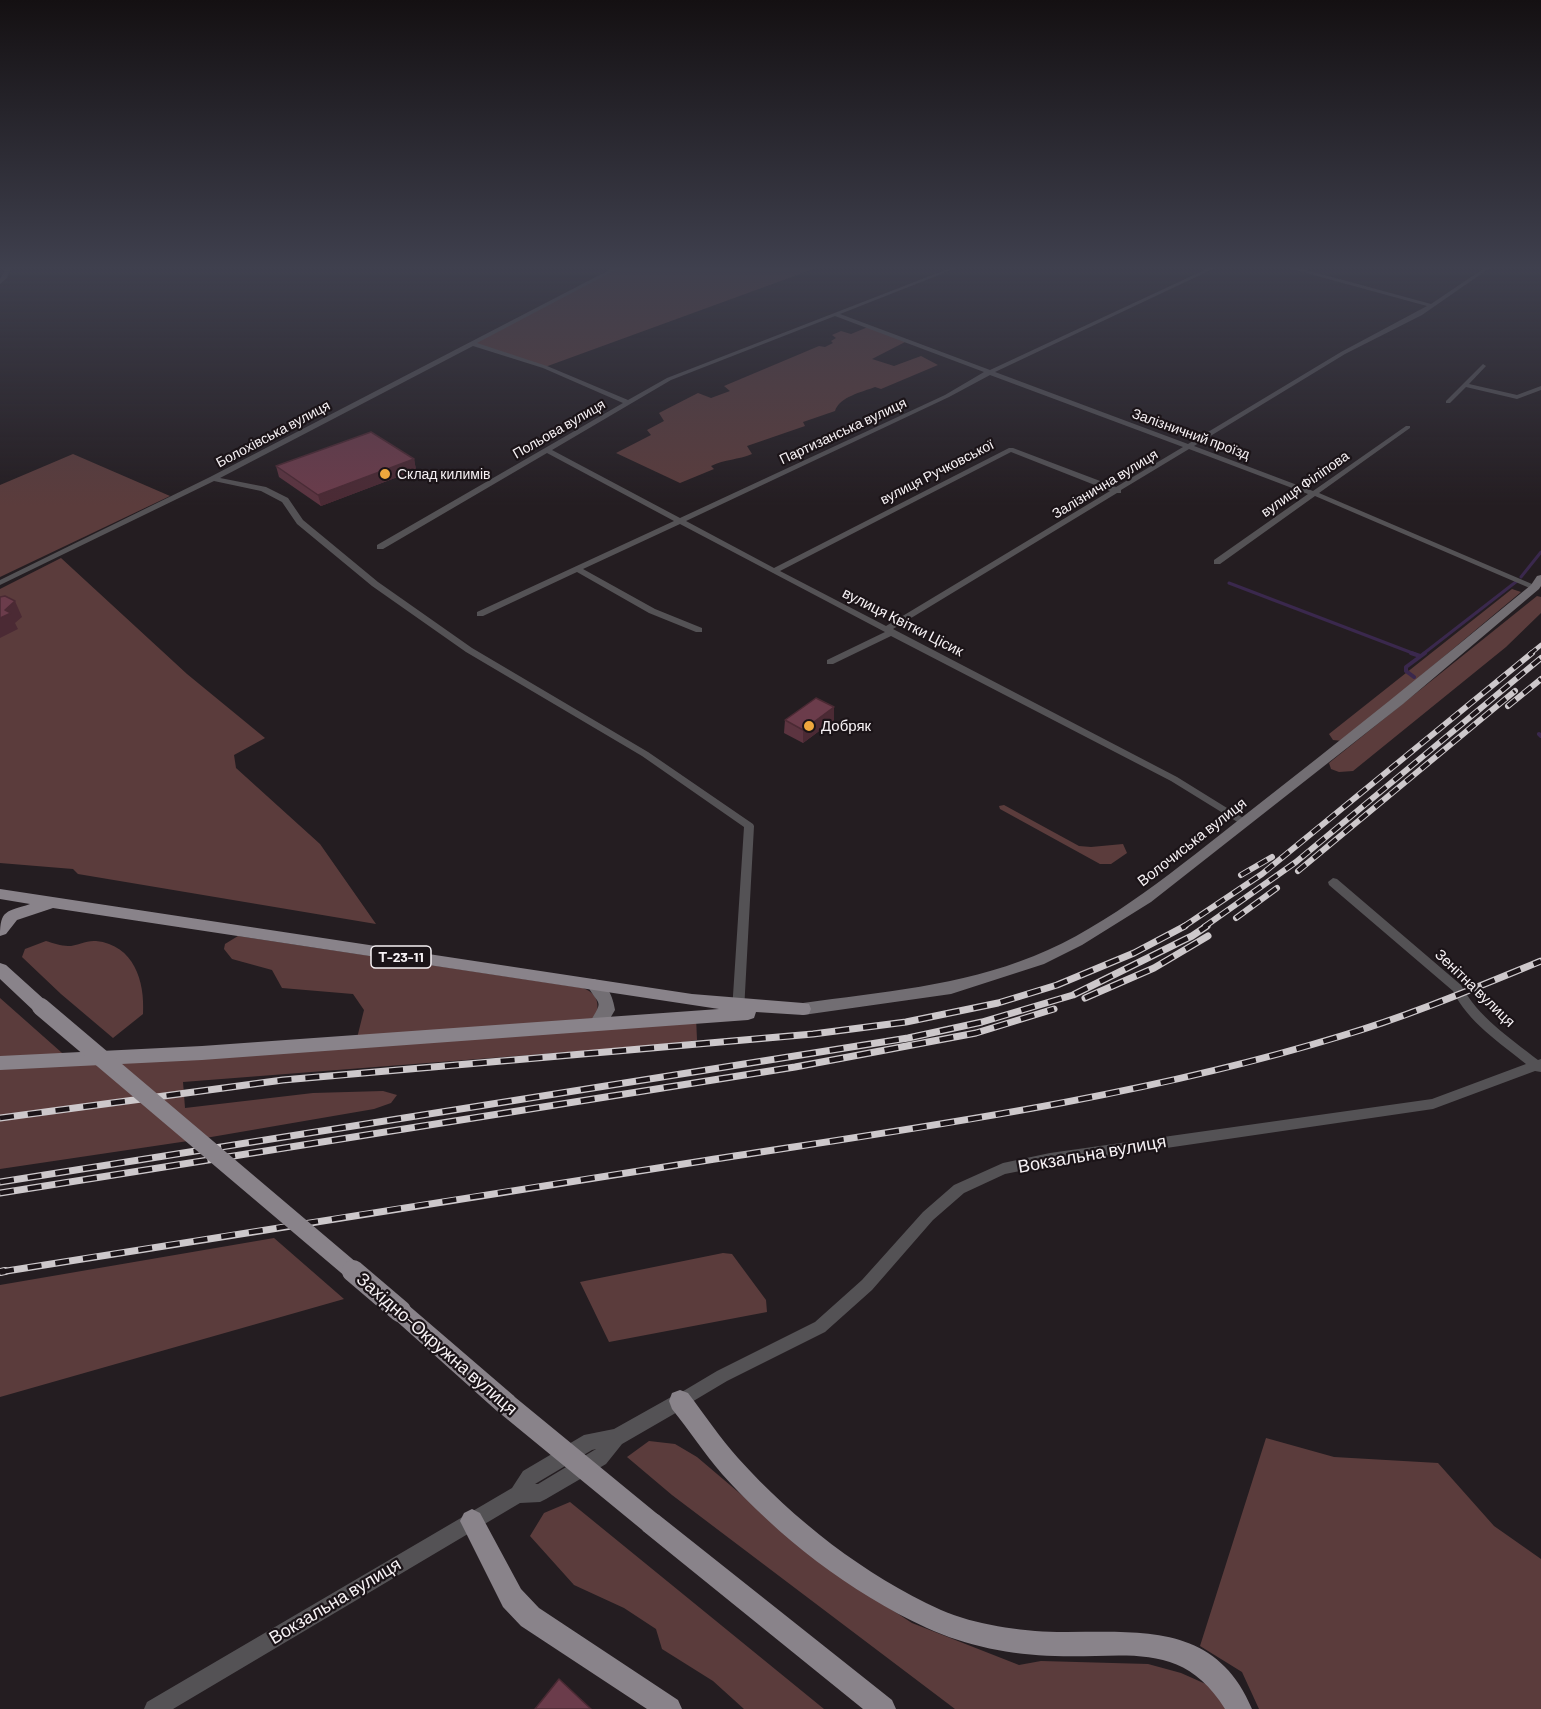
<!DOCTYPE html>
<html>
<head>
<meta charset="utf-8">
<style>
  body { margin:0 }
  canvas { display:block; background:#241d21 }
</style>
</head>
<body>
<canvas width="1541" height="1709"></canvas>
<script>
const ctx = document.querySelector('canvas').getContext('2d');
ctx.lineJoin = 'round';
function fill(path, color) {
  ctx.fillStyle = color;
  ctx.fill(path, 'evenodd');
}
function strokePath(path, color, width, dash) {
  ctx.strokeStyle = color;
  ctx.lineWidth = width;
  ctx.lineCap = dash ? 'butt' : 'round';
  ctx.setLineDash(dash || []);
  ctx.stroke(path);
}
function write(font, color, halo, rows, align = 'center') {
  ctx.font = font + ' Barlow,sans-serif';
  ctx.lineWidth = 4.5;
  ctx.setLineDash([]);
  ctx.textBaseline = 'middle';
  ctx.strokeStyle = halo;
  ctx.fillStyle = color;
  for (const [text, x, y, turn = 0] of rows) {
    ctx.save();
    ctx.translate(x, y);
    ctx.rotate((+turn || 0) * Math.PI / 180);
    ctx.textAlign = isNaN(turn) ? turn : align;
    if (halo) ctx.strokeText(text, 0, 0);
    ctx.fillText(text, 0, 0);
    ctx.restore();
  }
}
fill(new Path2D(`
  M618 267H819L545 367 471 343Z
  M868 327 907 341 872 359 894 366 921 356 938 365 881 389 875 387C862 392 839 397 835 411L803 422 805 426 747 446 752 454C738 460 725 459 711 466L714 469 680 483 616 453 651 435 647 430 664 421 659 413 698 393 711 398 730 391 724 386 819 346 825 347 833 343 831 341 836 338 832 335 841 331 851 334Z
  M73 454 170 496 0 577V485Z
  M61 558 187 674 265 738 234 755 236 768 320 844 376 924 78 874 73 869 0 863V589Z
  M1512 589 1521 592 1343 741 1333 740 1329 734Z
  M1537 596 1541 597V613L1506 647 1353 771 1339 772 1331 769 1329 763Z
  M1004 805 1079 846 1091 847 1123 844 1127 853 1111 864H1100L1000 809 999 806Z
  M238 936 583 988C602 996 597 1006 597 1024L696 1017 697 1040 671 1044 183 1082 185 1108 313 1093 383 1091 397 1095 391 1103 374 1109 188 1141 0 1169V998L70 1060 356 1042 364 1010 353 994 282 988 272 970 232 959 224 949 225 944Z
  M46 941C53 943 61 946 68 946 77 946 87 940 96 941 134 945 145 981 143 1014L113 1038 61 994 22 957 25 949Z
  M274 1238 344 1299 0 1397V1285Z
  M723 1253 732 1254 766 1300 767 1312 609 1342 580 1282Z
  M1266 1438 1334 1457 1438 1463 1494 1526 1541 1559V1709H1259L1242 1672 1200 1646Z
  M649 1441 675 1444 697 1457 803 1547 855 1586 912 1623 1019 1665 1041 1661 1148 1664 1181 1673 1208 1685 1227 1709H955L672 1495 627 1457Z
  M570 1502 824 1709H744L713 1681 662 1649 656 1629 624 1608 574 1585 530 1536 544 1513Z`), '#5b3c3c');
strokePath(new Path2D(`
  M1521 577 1541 552
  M1229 583 1415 654
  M1423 654 1517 581`), '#3a284d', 3);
strokePath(new Path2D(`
  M1411 653 1420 656
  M1414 677 1406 671V667L1425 653
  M1539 734 1541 736`), '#3a284d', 4);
fill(new Path2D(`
  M6 267H12L7 278 0 284V279Z
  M615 267H621L477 343 547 366 628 400 667 378 953 267H959L840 314 990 370 1211 267H1217L995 372 1188 444 1341 352 1427 306 1288 268V267H1295L1431 304 1486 267H1491L1422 315 1345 354 1194 446 1313 491 1406 426H1410V428L1319 493 1539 587 1535 589H1532L1315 496 1220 564H1214V560L1308 494 1189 449 1121 490V493H1117L893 629 1177 777 1248 821 1249 823 1244 826 1171 781 891 636 833 664H827V660L885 632 680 524 583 569 655 609 702 628V632H696L649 613 577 572 483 616H477V612L674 521 547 453 383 549H377V545L623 403 543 368 473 346 220 478 266 487 288 498 303 520 378 582 472 648 648 752 753 824 754 826 744 1011 742 1014 738 1016 734 1014 732 1011 744 827 642 756 466 652 372 586 297 524 282 502 261 491 214 481 0 585V580L210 477ZM835 316 984 372 945 395 680 518 552 450 671 380ZM990 375 1183 447 1116 487 1013 448H1009L774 568 686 521 949 397ZM1011 452 1110 491 886 626 780 571Z
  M1483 364 1486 366 1469 384 1517 395 1541 386V390L1517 399 1466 387 1450 403H1446V401Z
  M1333 878 1337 879 1461 985C1478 1017 1510 1038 1538 1060L1541 1059V1072L1535 1071 1433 1109 1050 1165 1005 1174 964 1193 933 1220 872 1290 825 1332 727 1381 685 1406 680 1408 675 1406 672 1401 675 1396 717 1371 815 1322 862 1280 923 1212 954 1185 1003 1163 1050 1153 1432 1099 1526 1064C1500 1043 1468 1022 1453 991L1329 885 1328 882Z`), '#545255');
fill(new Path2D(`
  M680 1392 686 1395 689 1401 686 1407 622 1444 606 1464 546 1499 540 1502 520 1503 173 1709H144L147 1702 512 1488 523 1471 584 1435 614 1429ZM596 1449 538 1484H535L592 1450Z`), '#545255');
fill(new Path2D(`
  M1541 575V586L1539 589 1403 704 1151 902 1082 945 1044 964 951 994 803 1015 798 1013 795 1009 798 1005 803 1003C881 992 960 986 1034 956 1109 926 1181 865 1245 815 1341 740 1437 663 1531 585L1537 576Z
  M594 979C608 984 613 997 615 1010 609 1020 604 1032 592 1028L589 1024C604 998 600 1008 587 985L589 981Z`), '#726e73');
fill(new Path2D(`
  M0 889 692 994 803 1003 809 1004 811 1009 809 1014 803 1015 756 1012 754 1018 748 1020 202 1060 0 1070V1056L202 1046 719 1009 53 908 17 920 6 934 0 936C0 909 7 912 30 904L0 899Z
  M0 963 6 965 47 1002 49 1007 47 1012 41 1013 35 1012 0 979Z
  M400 1301 407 1304 514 1396 517 1404 514 1412 506 1415 498 1412 393 1318 390 1311 393 1304Z
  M680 1390 688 1393C705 1415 720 1438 738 1458 794 1520 864 1575 941 1610 976 1625 1019 1631 1057 1632 1135 1633 1215 1620 1252 1709H1225C1182 1639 1124 1659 1055 1656 1012 1655 966 1646 927 1628 849 1592 779 1537 722 1474 704 1453 689 1430 672 1409L669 1401 672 1393Z
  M472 1509 480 1513 521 1589 539 1608 678 1700 682 1709H647L521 1626 503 1607 460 1521 464 1513Z
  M651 1511 659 1515 892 1700 896 1709H863L643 1531 639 1523 643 1515Z`), '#89838a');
const railFar3 = new Path2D(`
  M1530 654 1541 645`);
const railFar2 = new Path2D(`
  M1508 706 1541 679
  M1298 871 1515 691
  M1241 875 1272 857
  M1236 918 1277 888
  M1183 927 1262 874 1532 653
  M1204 927 1296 862 1541 658`);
const railFar1 = new Path2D(`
  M1085 998 1154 968 1208 936
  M0 1118 283 1080 813 1034 906 1022 998 1003 1057 985 1134 953 1185 926
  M0 1182 908 1038 982 1022 1073 995 1192 936 1207 926
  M0 1193 795 1067 976 1033 1054 1009
  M0 1272C232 1235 464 1198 696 1162 913 1128 1131 1100 1341 1036 1409 1016 1475 988 1541 961`);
const rail = new Path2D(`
  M0 1272 5 1271`);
strokePath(railFar3, '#cdc8cb', 4.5);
strokePath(railFar2, '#cdc8cb', 6);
strokePath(railFar1, '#cdc8cb', 7);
strokePath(rail, '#cdc8cb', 8);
strokePath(railFar3, '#1b1418', 3, [8]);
strokePath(railFar2, '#1b1418', 4, [10]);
strokePath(railFar1, '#1b1418', 4.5, [14]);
strokePath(rail, '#1b1418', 6, [17]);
strokePath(new Path2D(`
  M41 1007 355 1273`), '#89838a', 18);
strokePath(new Path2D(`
  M353 1271 400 1311
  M506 1404 651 1523`), '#89838a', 22);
fill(new Path2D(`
  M414 459 416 470 321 506 279 477 276 466Z
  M785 720H834L803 743 784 733Z`), '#5c3440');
fill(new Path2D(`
  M414 459 416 470 321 506 318 495Z
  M15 601 22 617 15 623 18 629 0 638V618L5 610Z
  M834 707V720L803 743V730Z`), '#4b2a34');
const building = new Path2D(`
  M371 432 414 459 318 495 276 466Z
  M5 596 15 601 5 610 11 613 0 618V597Z
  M816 698 834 707 803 730 785 720Z
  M559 1679 591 1709H535Z`);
fill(building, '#6b3c4b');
strokePath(building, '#4b2a34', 1.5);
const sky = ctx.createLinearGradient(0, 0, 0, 506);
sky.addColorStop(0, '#141012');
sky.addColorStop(0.53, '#3f404e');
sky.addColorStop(1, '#3f404e00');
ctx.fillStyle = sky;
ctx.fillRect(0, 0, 1541, 506);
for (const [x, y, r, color] of [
  [385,474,6,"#eea73d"],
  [809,726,6,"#eea73d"]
]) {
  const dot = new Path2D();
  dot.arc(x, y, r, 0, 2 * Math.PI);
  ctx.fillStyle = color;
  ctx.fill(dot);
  strokePath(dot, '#1b1418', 2);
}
write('14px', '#f6f1f4', '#1b1418', [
  ["Польова вулиця",559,429,-30],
  ["Партизанська вулиця",843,431,-25],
  ["Болохівська вулиця",273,434,-28],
  ["Залізничний проїзд",1191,434,20],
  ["вулиця Ручковської",937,472,-27],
  ["Залізнична вулиця",1105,484,-31],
  ["вулиця Філіпова",1305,484,-35]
]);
write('14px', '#f6f1f4', '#1b1418', [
  ["Склад килимів",397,474]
], 'left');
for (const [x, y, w] of [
  [401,957,60]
]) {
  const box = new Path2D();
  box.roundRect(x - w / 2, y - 11, w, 22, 4.5);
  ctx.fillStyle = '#1b1418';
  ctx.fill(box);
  strokePath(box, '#f6f1f4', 1.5);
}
write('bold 14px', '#f6f1f4', null, [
  ["Т-23-11",401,957]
]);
write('15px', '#f6f1f4', '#1b1418', [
  ["вулиця Квітки Цісик",903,622,27],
  ["Волочиська вулиця",1192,842,-38],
  ["Зенітна вулиця",1475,988,44]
]);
write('15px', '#f6f1f4', '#1b1418', [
  ["Добряк",821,726]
], 'left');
write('18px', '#f6f1f4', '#1b1418', [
  ["Вокзальна вулиця",1092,1154,-10],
  ["Західно-Окружна вулиця",437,1344,41],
  ["Вокзальна вулиця",335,1601,-31]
]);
</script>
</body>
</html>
